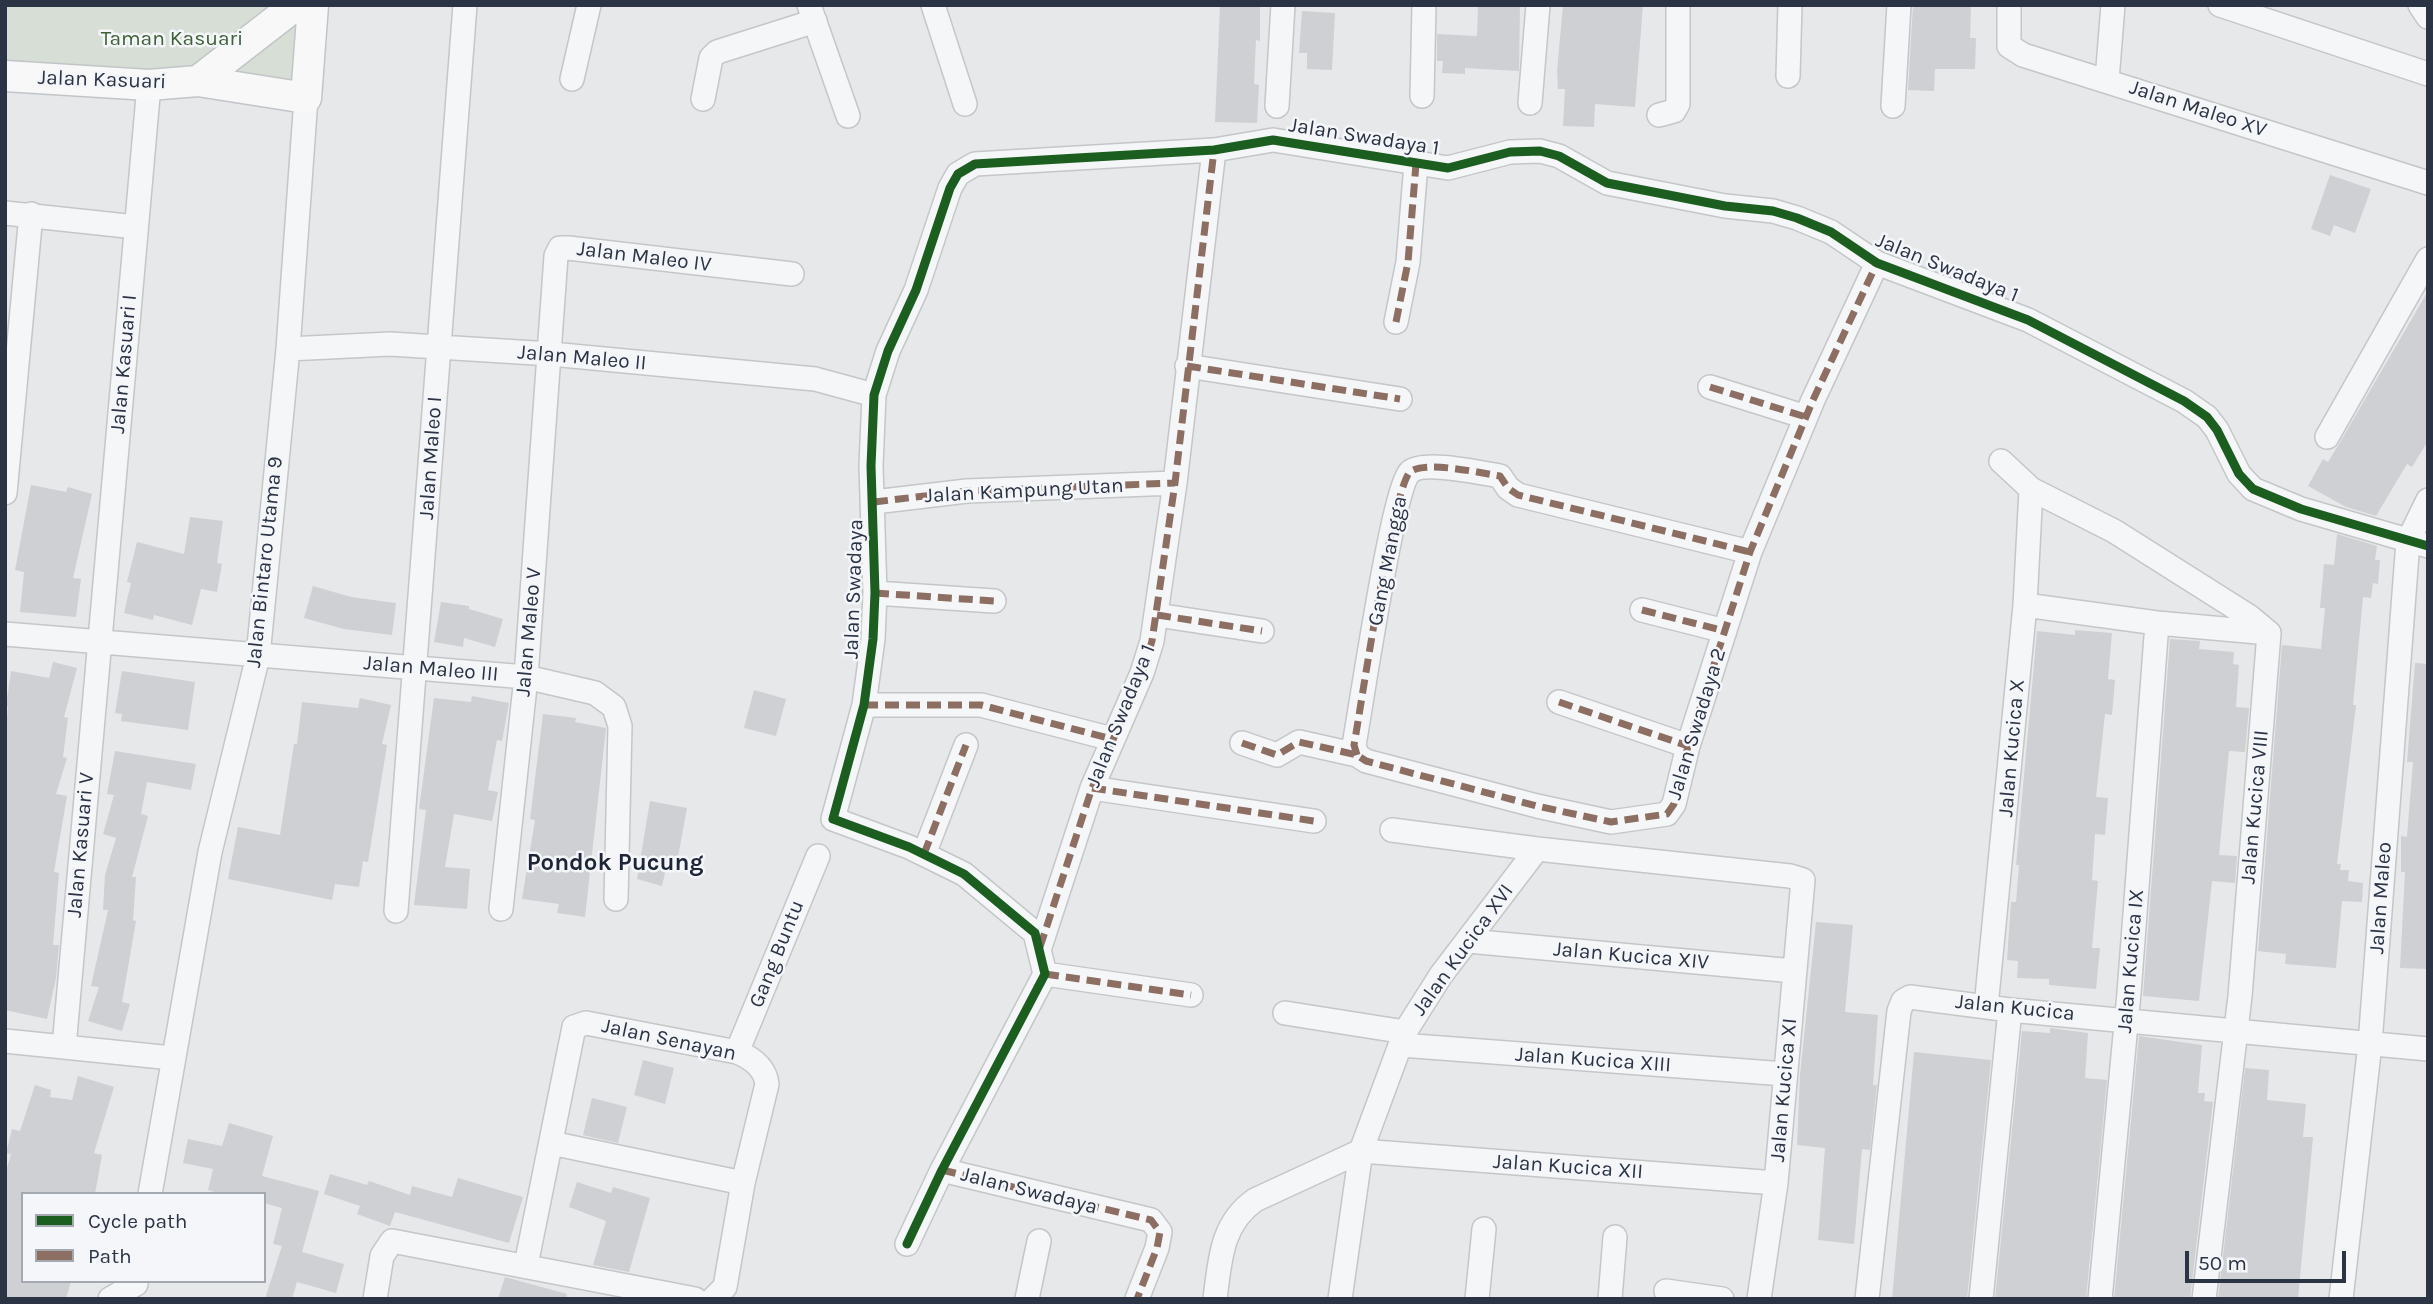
<!DOCTYPE html>
<html>
<head>
<meta charset="utf-8">
<style>
  body { margin:0 }
  #map { position:relative; width:2433px; height:1304px; overflow:hidden; background:#e6e8ea; font-family:Karla,sans-serif }
  canvas { display:block }
  .frame { position:absolute; inset:0; border:7px solid #2b3445; pointer-events:none }
  .legend { position:absolute; left:21px; top:1192px; width:245px; height:91px; box-sizing:border-box; background:#f4f6f9; border:2px solid #a4a8b1; margin:0; padding:9px 12px; list-style:none; font-size:21px; color:#2b3445 }
  .legend li { display:flex; align-items:center; gap:14px; height:35px }
  .legend b { width:35px; border:2px solid #a4a8b1 }
  .scale { position:absolute; left:2185px; top:1251px; width:161px; height:32px; box-sizing:border-box; border:4px solid #2b3445; border-top:0; padding-left:9px; font-size:21px; line-height:24px; white-space:nowrap; color:#2b3445; -webkit-text-stroke:5px #f4f6f9; paint-order:stroke }
</style>
</head>
<body>
<div id="map">
<canvas width="2433" height="1304"></canvas>
<div class="frame"></div>
<ul class="legend">
<li><b style="height:9px;background:#1b5e20"></b>Cycle path</li>
<li><b style="height:9px;background:#8d6e63"></b>Path</li>
</ul>
<div class="scale">50 m</div>
</div>
<script>
const ctx = document.querySelector('canvas').getContext('2d');
ctx.lineJoin = 'round';
function fill(path, color) {
  ctx.fillStyle = color;
  ctx.fill(path, 'evenodd');
}
function strokePath(path, color, width, dash) {
  ctx.strokeStyle = color;
  ctx.lineWidth = width;
  ctx.lineCap = dash ? 'butt' : 'round';
  ctx.setLineDash(dash || []);
  ctx.stroke(path);
}
function write(font, color, halo, rows, align = 'center') {
  ctx.font = font + ' Karla,sans-serif';
  ctx.lineWidth = 5;
  ctx.setLineDash([]);
  ctx.textBaseline = 'middle';
  ctx.strokeStyle = halo;
  ctx.fillStyle = color;
  for (const [text, x, y, turn = 0] of rows) {
    ctx.save();
    ctx.translate(x, y);
    ctx.rotate((+turn || 0) * Math.PI / 180);
    ctx.textAlign = isNaN(turn) ? turn : align;
    if (halo) ctx.strokeText(text, 0, 0);
    ctx.fillText(text, 0, 0);
    ctx.restore();
  }
}
fill(new Path2D(`
  M5 5H277L185 75 5 62Z
  M305 5 307 96 202 85Z`), '#d6ded6');
fill(new Path2D(`
  M1220 5H1260V41L1256 40 1254 84 1259 85 1257 123 1215 122Z
  M1478 5H1520L1519 71 1465 68V74L1442 73 1443 61H1437V34L1477 36Z
  M1563 5H1643L1635 107 1595 104 1594 127 1563 126 1565 89H1558L1557 71Z
  M1913 5H1971L1970 38H1976L1975 69H1935L1934 91 1908 90Z
  M1302 11 1335 13 1332 70 1307 69V53H1299Z
  M2330 175 2371 189 2355 233 2334 225 2330 236 2311 229Z
  M2428 291V441L2412 467 2407 464 2376 516 2346 507 2308 486 2323 459 2328 462 2339 444Z
  M31 485 66 492 68 487 92 494 73 578 81 579 76 617 20 612 24 572 15 570Z
  M190 517 223 521 217 563 222 564 217 592 201 589 192 625 154 615 153 620 124 613 131 583 127 582 137 542 184 554Z
  M2337 534 2377 546 2375 560H2380L2378 584 2373 583 2371 598 2363 597 2353 705H2356L2337 864H2341L2340 870H2349L2348 881 2363 883 2362 902 2342 901 2336 968 2285 964 2286 954 2258 951 2282 645 2321 649 2325 608H2320L2324 564 2334 565Z
  M313 586 351 597 396 603 392 635 344 629 304 618Z
  M441 602 469 606V609L503 619 495 647 464 638 463 647 434 642Z
  M2075 630 2112 633 2108 679 2115 680 2112 715 2105 714 2096 797 2108 798 2105 835 2095 834 2092 880 2098 881 2092 948H2100L2096 989 2049 985V979L2017 978 2018 961 2007 960 2011 902H2016L2019 865H2016L2019 831 2037 631 2075 635Z
  M2170 639 2200 641 2199 649 2234 652 2233 664 2239 665 2236 707 2249 708 2245 752 2229 751 2219 855 2237 856 2235 883 2212 881 2199 1001 2143 996Z
  M53 662 77 668 64 717 68 718 63 757 67 758 56 794 67 796 54 872 59 873 53 945H59L56 978 47 1019 5 1010V737L8 707 6 706 11 671 49 678Z
  M2415 663 2428 664V969L2400 968 2405 872H2401V836L2407 837 2413 762H2407Z
  M122 671 195 682 188 730 121 721 122 714 115 713Z
  M754 690 786 699 776 736 744 728Z
  M472 696 509 703 502 741 497 740 488 790 498 792 492 821 454 814 445 867 470 869 467 909 414 905 426 810 419 809 434 698 471 702Z
  M360 698 391 705 382 744 387 745 368 862 363 861 359 887 335 884 332 900 228 879 238 827 280 835 294 744H297L302 702 358 708Z
  M543 714 576 718 575 722 606 728 585 917 557 913 559 904 522 899 535 820 530 819Z
  M115 751 196 764 191 790 147 782 141 814 148 816 132 877H136L133 920 136 921 122 1002 130 1004 122 1031 88 1021 99 987 91 986 108 910H103L105 875 116 838 103 834 114 795 107 794Z
  M650 801 687 808 678 857 669 856 662 886 637 879Z
  M1816 922 1853 925 1845 1012 1878 1015 1873 1085H1877L1870 1150 1862 1149 1854 1244 1818 1240 1825 1148 1797 1145 1800 1075Z
  M2050 1028 2088 1033 2085 1078 2107 1080 2086 1299H1995L2022 1031 2050 1033Z
  M2139 1036 2202 1045 2198 1093H2205L2204 1101 2213 1102 2190 1299H2114Z
  M1914 1052 1991 1060 1967 1299H1892Z
  M643 1060 674 1068 665 1104 634 1095Z
  M2245 1068 2269 1070 2267 1100 2306 1104 2303 1137H2313L2298 1299H2218Z
  M78 1076 114 1087 94 1153 102 1155 95 1194H23V1281H71L66 1299H5V1175L11 1154 6 1153 12 1129 20 1131 35 1085 51 1090 50 1097 72 1100Z
  M592 1098 627 1107 618 1143 583 1135Z
  M229 1123 273 1136 262 1176 319 1191 302 1252 344 1264 336 1293 297 1282 292 1299H265L282 1246 273 1244 282 1208 264 1203V1194H221L208 1190 213 1169 183 1163 188 1139 222 1146Z
  M330 1174 367 1185 369 1181 410 1195 412 1186 452 1197 458 1178 523 1197 509 1243 395 1212 390 1226 357 1214 360 1206 324 1194Z
  M577 1182 611 1193 613 1187 650 1198 629 1272 593 1265 606 1221 569 1207Z
  M505 1277 567 1294 566 1299H498Z`), '#ced0d3');
const minor = new Path2D(`
  M809 5 848 116
  M933 5 965 104
  M2009 5V46L2023 55 2428 183
  M2220 5 2428 74
  M2420 5 2428 17
  M1788 76 1790 5
  M572 79 589 5
  M2107 80 2113 5
  M1422 96 1424 5
  M703 99 711 58 717 52 815 21
  M1530 103 1538 5
  M1277 106 1283 5
  M1893 106 1899 5
  M1659 115 1674 111 1678 104V5
  M5 213 136 227
  M1396 322 1408 262 1416 164
  M288 349 390 344 551 354 815 379 874 395
  M1187 366 1400 399
  M1710 387 1806 417
  M2327 437 2428 259
  M2001 461 2031 489 2114 531 2250 617 2269 633 2240 996 2204 1299
  M5 493 31 214
  M874 502 967 491 1175 483
  M875 593 994 601
  M2025 605 2157 623 2269 633
  M1642 610 1725 631
  M1157 615 1262 631
  M5 634 526 677 595 693 614 707 620 726 616 899
  M1559 702 1688 746
  M864 705H981L1112 739
  M1242 743 1277 755 1299 742 1357 755 1366 761 1537 806 1611 822 1667 814 1674 804 1688 746 1750 552 1813 400 1877 263
  M1357 755 1354 745C1361 707 1393 488 1410 472 1424 460 1480 473 1500 476L1508 488 1518 495 1750 552
  M1092 788 1314 821
  M1392 830 1537 849 1790 876 1803 880 1776 1183 1759 1299
  M924 854 966 745
  M501 909 526 677 556 256 560 248H568L792 274
  M396 911 465 5
  M1468 941 1794 971
  M1040 947 1092 788 1142 673 1152 641 1175 483 1214 150
  M1045 974 1191 995
  M1986 1007 2025 605 2031 489
  M1285 1013 1405 1032
  M5 1041 172 1058
  M1401 1045 1785 1074
  M64 1047 149 85
  M737 1052 818 856
  M551 1143 743 1183
  M942 1170 1151 1220 1160 1232 1157 1248 1137 1299
  M150 1194 210 852 258 656 288 349 306 98
  M907 1244 942 1170 1045 974 1035 933 964 874 909 847 833 819 864 705 873 639 875 593 871 466 874 395 888 351 916 290 950 188 958 174 975 164 1214 150 1273 140 1448 168 1510 152 1540 151 1559 156 1607 183 1725 206 1773 211 1797 218 1831 232 1877 263 2028 320 2184 401 2207 417 2217 430 2239 474 2253 489 2301 509 2428 546
  M526 1265 574 1027 586 1023 737 1052C752 1058 765 1068 767 1084L743 1183 725 1287 713 1299
  M1666 1291 1722 1299
  M110 1299 136 1284
  M375 1299 382 1256 392 1241 695 1299
  M1027 1299 1039 1241
  M1215 1299C1220 1260 1221 1224 1255 1200L1361 1151 1776 1183
  M1340 1299 1361 1151 1405 1032 1441 975 1537 849
  M1477 1299 1484 1229
  M1610 1299 1615 1237
  M1867 1299 1899 1011 1903 1001 1910 997 2010 1010 2428 1049
  M1981 1299 2010 1010
  M2100 1299 2129 993 2157 623
  M2341 1299 2370 1044 2408 541 2428 500`);
const major = new Path2D(`
  M5 76 149 85 198 81 306 98 313 5
  M198 81 296 5`);
strokePath(minor, '#c4c6c8', 26);
strokePath(major, '#c2c5c8', 33);
strokePath(minor, '#f5f6f7', 23);
strokePath(major, '#f8f8f8', 30);
strokePath(new Path2D(`
  M1396 322 1408 262 1416 164
  M1187 366 1400 399
  M1710 387 1806 417
  M874 502 967 491 1175 483
  M875 593 994 601
  M1642 610 1725 631
  M1157 615 1262 631
  M1559 702 1688 746
  M864 705H981L1112 739
  M1242 743 1277 755 1299 742 1357 755 1366 761 1537 806 1611 822 1667 814 1674 804 1688 746 1750 552 1813 400 1877 263
  M1357 755 1354 745C1361 707 1393 488 1410 472 1424 460 1480 473 1500 476L1508 488 1518 495 1750 552
  M1092 788 1314 821
  M924 854 966 745
  M1040 947 1092 788 1142 673 1152 641 1175 483 1214 150
  M1045 974 1191 995
  M942 1170 1151 1220 1160 1232 1157 1248 1137 1299`), '#8d6e63', 7, [14, 7]);
strokePath(new Path2D(`
  M907 1244 942 1170 1045 974 1035 933 964 874 909 847 833 819 864 705 873 639 875 593 871 466 874 395 888 351 916 290 950 188 958 174 975 164 1214 150 1273 140 1448 168 1510 152 1540 151 1559 156 1607 183 1725 206 1773 211 1797 218 1831 232 1877 263 2028 320 2184 401 2207 417 2217 430 2239 474 2253 489 2301 509 2428 546`), '#1b5e20', 9);
write('21px', '#3f6138', '#f4f6f9', [
  ["Taman Kasuari",172,39]
]);
write('21px', '#2b3445', '#f4f6f9', [
  ["Jalan Kasuari",102,80,2],
  ["Jalan Maleo XV",2198,109,18],
  ["Jalan Swadaya 1",1364,137,9],
  ["Jalan Maleo IV",644,257,7],
  ["Jalan Swadaya 1",1947,268,22],
  ["Jalan Maleo II",582,358,5],
  ["Jalan Kasuari I",124,364,-85],
  ["Jalan Maleo I",431,458,-86],
  ["Jalan Kampung Utan",1024,491,-3],
  ["Gang Mangga",1388,561,-79],
  ["Jalan Bintaro Utama 9",265,562,-84],
  ["Jalan Swadaya",854,589,-88],
  ["Jalan Maleo V",529,632,-85],
  ["Jalan Maleo III",431,669,5],
  ["Jalan Swadaya 1",1121,716,-68],
  ["Jalan Swadaya 2",1697,724,-73],
  ["Jalan Kucica X",2012,748,-85],
  ["Jalan Kucica VIII",2255,807,-85],
  ["Jalan Kasuari V",81,845,-85],
  ["Jalan Maleo",2381,898,-86],
  ["Jalan Kucica XVI",1463,950,-54],
  ["Gang Buntu",777,954,-68],
  ["Jalan Kucica XIV",1631,956,5],
  ["Jalan Kucica IX",2131,961,-85],
  ["Jalan Kucica",2015,1008,6],
  ["Jalan Senayan",669,1040,12],
  ["Jalan Kucica XIII",1593,1060,4],
  ["Jalan Kucica XI",1784,1090,-85],
  ["Jalan Kucica XII",1568,1167,4],
  ["Jalan Swadaya",1029,1191,14]
]);
write('bold 24px', '#1d2536', '#f4f6f9', [
  ["Pondok Pucung",615,863]
]);
</script>
</body>
</html>
